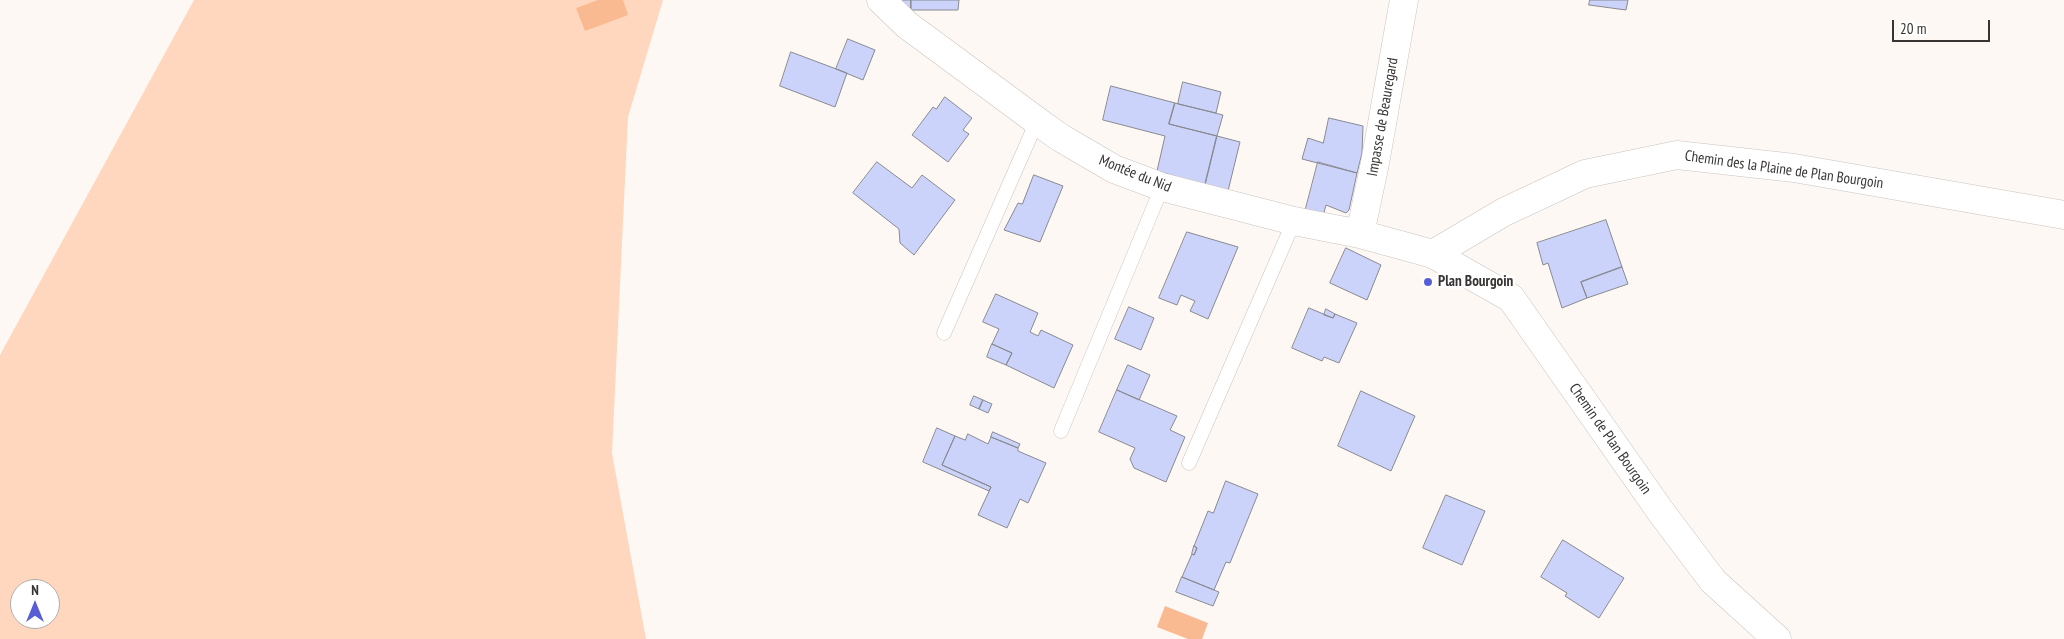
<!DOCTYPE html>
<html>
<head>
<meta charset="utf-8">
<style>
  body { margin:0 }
  #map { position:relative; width:2064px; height:639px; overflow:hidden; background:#fef8f5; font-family:"PT Sans Narrow",sans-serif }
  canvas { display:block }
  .north { position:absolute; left:10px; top:579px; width:50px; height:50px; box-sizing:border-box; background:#fff; border:1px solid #afaead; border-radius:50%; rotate:0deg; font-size:14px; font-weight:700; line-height:20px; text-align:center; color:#373433 }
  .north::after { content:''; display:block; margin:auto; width:18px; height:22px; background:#585ed5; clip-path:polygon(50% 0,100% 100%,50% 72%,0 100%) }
  .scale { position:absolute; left:1892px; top:20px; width:98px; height:22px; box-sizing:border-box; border:2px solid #373433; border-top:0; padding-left:6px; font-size:15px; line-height:18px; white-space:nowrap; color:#373433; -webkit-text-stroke:4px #fff; paint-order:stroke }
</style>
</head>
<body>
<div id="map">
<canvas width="2064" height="639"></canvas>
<div class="north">N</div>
<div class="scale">20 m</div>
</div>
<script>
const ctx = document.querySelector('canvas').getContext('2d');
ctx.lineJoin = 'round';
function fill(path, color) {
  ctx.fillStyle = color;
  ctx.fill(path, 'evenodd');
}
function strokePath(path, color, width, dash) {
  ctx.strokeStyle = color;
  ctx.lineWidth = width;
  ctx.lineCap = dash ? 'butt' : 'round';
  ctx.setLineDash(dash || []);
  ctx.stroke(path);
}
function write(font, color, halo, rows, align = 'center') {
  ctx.font = font + ' "PT Sans Narrow",sans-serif';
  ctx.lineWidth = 5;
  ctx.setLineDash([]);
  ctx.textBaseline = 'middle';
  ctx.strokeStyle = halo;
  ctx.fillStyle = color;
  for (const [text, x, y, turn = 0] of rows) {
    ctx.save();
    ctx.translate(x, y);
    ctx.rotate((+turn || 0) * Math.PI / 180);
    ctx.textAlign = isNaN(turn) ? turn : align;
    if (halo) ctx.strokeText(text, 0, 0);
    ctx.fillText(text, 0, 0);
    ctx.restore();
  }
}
fill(new Path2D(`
  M194 0H663L628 117 612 453 646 639H0V355ZM20 589H50V619H20Z`), '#ffd7be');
fill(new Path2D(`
  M598 0H623L628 15 585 31 576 8Z
  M1165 606 1208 623 1202 639H1188L1157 627Z`), '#faba91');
const building = new Path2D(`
  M901 0H911V10Z
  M911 0H959L958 10H911Z
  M1590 0H1628L1626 10 1589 5Z
  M848 39 875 50 863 80 836 69Z
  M791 52 847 73 835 107 780 86Z
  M1183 82 1221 92 1216 113 1178 104Z
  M1111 86 1175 103 1169 124 1217 136 1205 185 1157 171 1165 136 1103 120Z
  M945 97 972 118 963 130 969 134 948 162 912 135 933 107 936 109Z
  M1175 103 1223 115 1217 136 1169 124Z
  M1329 118 1363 126 1362 153 1357 173 1302 159 1308 138 1323 143Z
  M1217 136 1240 142 1228 191 1205 185Z
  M877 162 912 188 922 175 955 200 914 255 900 243 899 229 853 193Z
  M1318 162 1357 173 1349 210 1346 213 1326 205 1323 216 1305 212Z
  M1034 175 1063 186 1040 242 1004 230 1018 203 1022 204Z
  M1606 220 1622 267 1581 282 1587 298 1562 308 1548 263 1543 265 1537 243Z
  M1187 232 1238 247 1208 319 1190 311 1195 301 1181 295 1177 305 1159 298Z
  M1346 248 1381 265 1367 300 1330 283Z
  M1622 267 1628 284 1587 298 1581 282Z
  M996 294 1038 313 1030 332 1038 336 1041 330 1073 345 1054 388 1006 365 1012 353 992 344 999 329 983 322Z
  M1129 307 1154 318 1141 350 1115 339Z
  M1309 308 1333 318 1335 314 1357 323 1339 363 1324 357 1322 361 1292 348Z
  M1326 309 1335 314 1333 318 1324 315Z
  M992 344 1012 353 1006 365 987 357Z
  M1128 365 1150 375 1139 400 1117 390Z
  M1117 390 1177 416 1170 430 1185 437 1166 482 1134 468 1130 459 1135 448 1099 432Z
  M1361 391 1415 416 1391 471 1338 446Z
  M974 396 983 400 979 409 970 405Z
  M983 400 992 404 988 413 979 409Z
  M937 428 955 436 942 465 991 487 989 491 923 462Z
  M993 432 1020 444 1018 448 991 437Z
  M968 434 988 444 991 437 1018 448V451L1046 463 1028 503 1020 499 1007 528 978 515 991 487 942 465 955 436 965 440Z
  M1226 481 1258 494 1230 563 1226 562 1214 590 1182 577 1192 554 1194 555 1197 548 1194 546 1208 511 1213 513Z
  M1446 495 1485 511 1462 565 1423 548Z
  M1563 540 1624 578 1599 618 1565 596 1567 593 1541 577Z
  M1194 546 1197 548 1194 555 1192 554Z
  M1182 577 1219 592 1213 606 1176 592Z`);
fill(building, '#cbd3fb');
strokePath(building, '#888a90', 1);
const service = new Path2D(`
  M944 333 1037 121
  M1061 431 1162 187
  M1189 463 1294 221`);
const minor = new Path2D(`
  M881 0 907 25 1037 121 1061 138 1114 169 1162 187 1294 221 1360 234 1433 254 1511 298 1661 512 1713 581 1777 639
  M1360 234 1375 163 1404 0
  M1433 254 1504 212 1585 174 1677 155 1794 168 2064 215`);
strokePath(service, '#cac3bf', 15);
strokePath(minor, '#cac3bf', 29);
strokePath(service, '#fff', 14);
strokePath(minor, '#fff', 28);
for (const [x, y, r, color] of [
  [1428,282,5,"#585ed5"]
]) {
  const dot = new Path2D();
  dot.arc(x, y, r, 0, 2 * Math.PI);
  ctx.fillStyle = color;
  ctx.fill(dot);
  strokePath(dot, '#fff', 2);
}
write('15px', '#373433', '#fff', [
  ["Impasse de Beauregard",1383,117,-80],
  ["Chemin des la Plaine de Plan Bourgoin",1784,170,8],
  ["Montée du Nid",1135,174,22],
  ["Chemin de Plan Bourgoin",1610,439,55]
]);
write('bold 15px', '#373433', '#fff', [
  ["Plan Bourgoin",1438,282]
], 'left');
</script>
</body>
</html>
